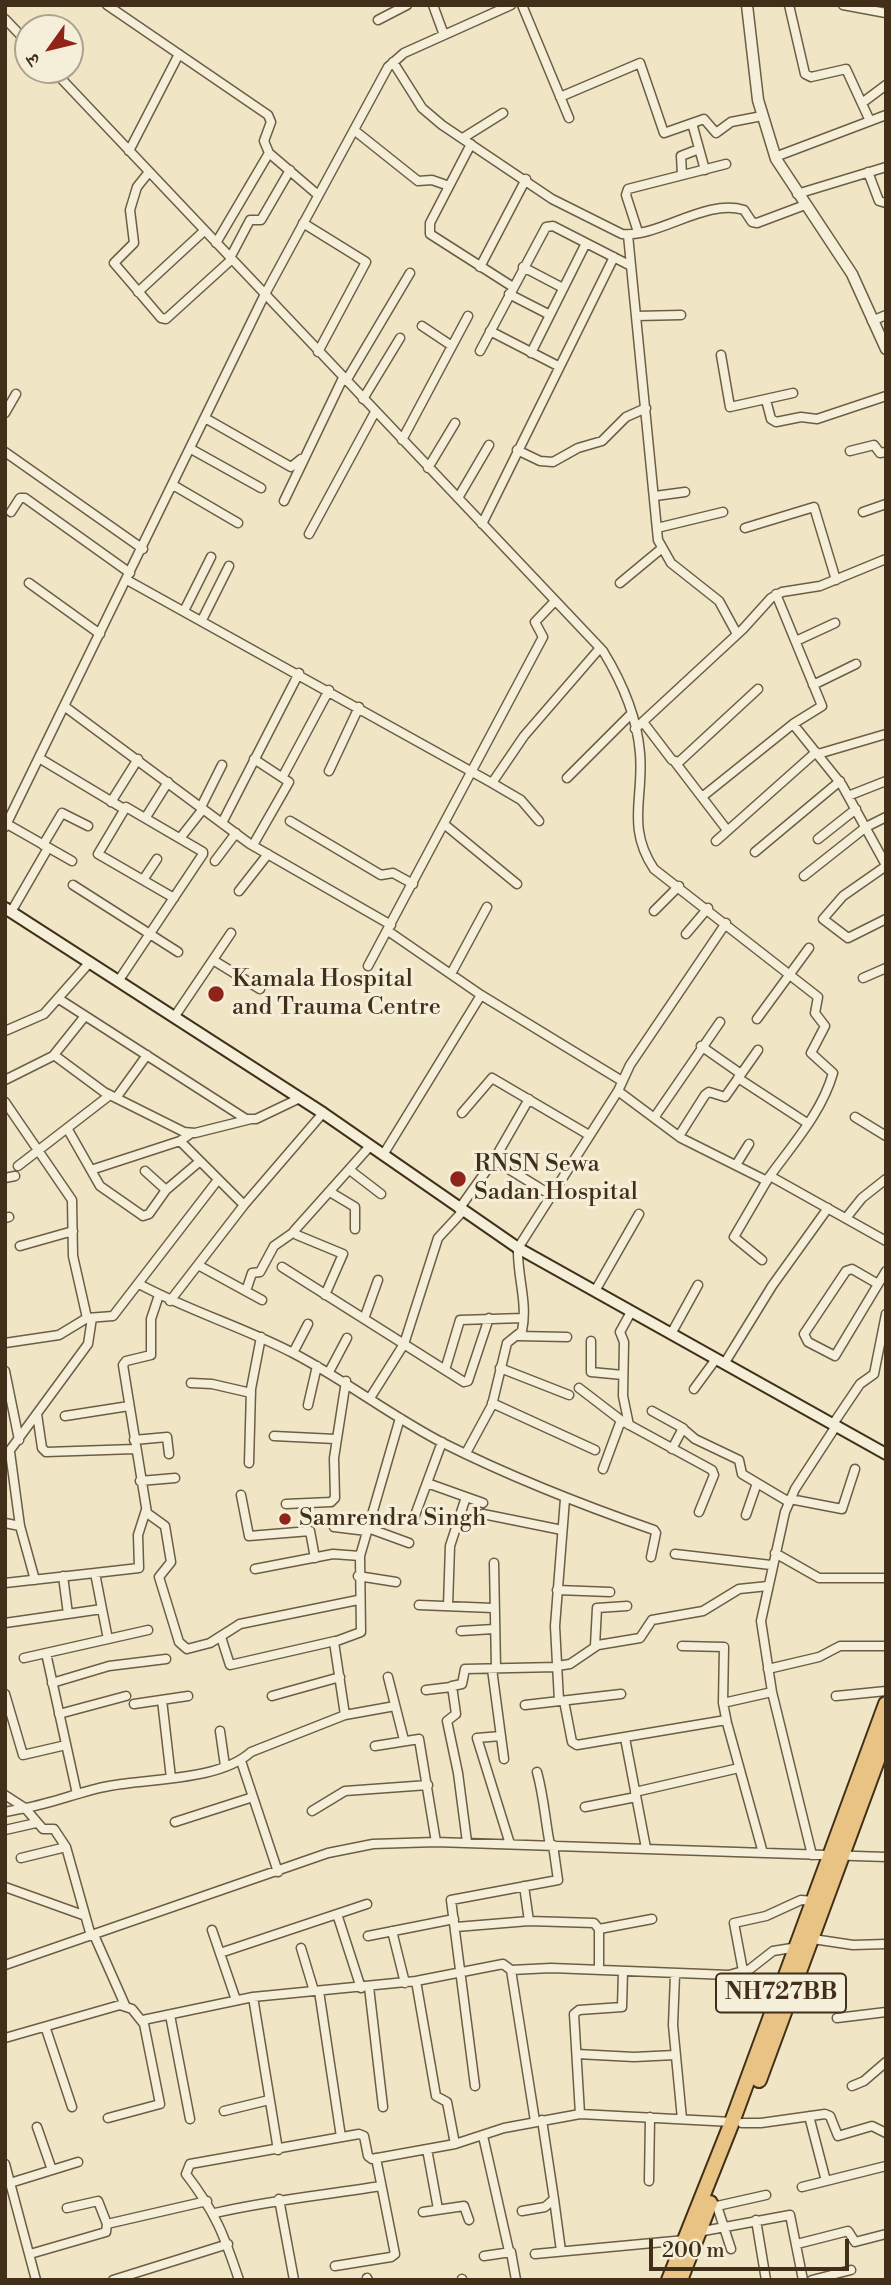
<!DOCTYPE html>
<html>
<head>
<meta charset="utf-8">
<style>
  body { margin:0 }
  #map { position:relative; width:891px; height:2285px; overflow:hidden; background:#f0e6c6; font-family:"Libre Bodoni","Noto Serif Devanagari",serif }
  canvas { display:block }
  .frame { position:absolute; inset:0; border:7px solid #412f19; pointer-events:none }
  .north { position:absolute; left:14px; top:14px; width:70px; height:70px; box-sizing:border-box; background:#f5efda; border:2px solid #ada28d; border-radius:50%; rotate:236deg; font-size:19px; font-weight:700; line-height:28px; text-align:center; color:#412f19 }
  .north::after { content:''; display:block; margin:auto; width:24px; height:32px; background:#8f2418; clip-path:polygon(50% 0,100% 100%,50% 72%,0 100%) }
  .scale { position:absolute; left:649px; top:2239px; width:200px; height:32px; box-sizing:border-box; border:4px solid #412f19; border-top:0; padding-left:9px; font-size:21px; line-height:24px; white-space:nowrap; color:#412f19; -webkit-text-stroke:5px #f5efda; paint-order:stroke }
</style>
</head>
<body>
<div id="map">
<canvas width="891" height="2285"></canvas>
<div class="frame"></div>
<div class="north">उ</div>
<div class="scale">200 m</div>
</div>
<script>
const ctx = document.querySelector('canvas').getContext('2d');
ctx.lineJoin = 'round';
function strokePath(path, color, width, dash) {
  ctx.strokeStyle = color;
  ctx.lineWidth = width;
  ctx.lineCap = dash ? 'butt' : 'round';
  ctx.setLineDash(dash || []);
  ctx.stroke(path);
}
function write(font, color, halo, rows, align = 'center') {
  ctx.font = font + ' "Libre Bodoni",serif';
  ctx.lineWidth = 6;
  ctx.setLineDash([]);
  ctx.textBaseline = 'middle';
  ctx.strokeStyle = halo;
  ctx.fillStyle = color;
  for (const [text, x, y, turn = 0] of rows) {
    ctx.save();
    ctx.translate(x, y);
    ctx.rotate((+turn || 0) * Math.PI / 180);
    ctx.textAlign = isNaN(turn) ? turn : align;
    if (halo) ctx.strokeText(text, 0, 0);
    ctx.fillText(text, 0, 0);
    ctx.restore();
  }
}
const minor = new Path2D(`
  M107 5 268 115 271 122 264 141 269 153
  M433 5 444 35
  M522 5 569 118
  M789 5 805 74 811 77 846 69 870 121
  M843 5 886 13
  M5 19 28 43
  M378 20 407 5
  M393 62 422 108 442 125 552 199 622 234C658 238 706 198 744 210L752 222 757 223 805 205
  M53 70 603 651C622 682 637 717 640 753 644 798 626 827 654 869L818 997 815 1013 825 1026 811 1053 833 1073C822 1112 793 1144 770 1176L886 1241
  M560 97 640 63 664 133 704 119 716 133 731 122 762 116
  M862 103 886 85
  M692 123 705 170
  M354 130 418 181 432 180 449 186
  M463 138 503 113
  M471 144 430 223V234L513 287
  M129 151 179 54
  M775 157 886 115
  M149 172 137 187 130 210 134 243 114 263 161 318 166 319 231 260
  M868 172 879 201 886 203
  M682 175 681 156 699 149
  M797 194 886 167
  M303 223 366 262 318 352
  M638 232 626 195 628 189 726 164
  M628 235 658 540 671 563 719 601 737 634
  M216 243 269 153 318 195
  M230 258 250 220H261L290 170
  M480 267 526 179
  M523 267 563 288
  M138 292 204 231
  M509 294 550 315
  M636 316 681 315
  M872 321 886 315
  M422 326 452 346
  M490 331 558 366
  M480 351 546 227 553 226 631 266
  M531 353 586 243
  M721 355 730 407 793 393
  M346 381 410 273
  M363 399 400 338
  M766 400 771 419 776 422 801 417 817 419 886 396
  M5 413 16 394
  M205 418 291 467 301 459
  M402 440 468 316
  M191 449 261 488
  M517 450 540 461 553 462 578 448 602 441 626 417 646 408
  M850 451 874 445 880 453 886 452
  M5 452 143 549
  M428 468 455 423
  M173 485 238 523
  M655 496 685 492
  M458 498 489 445
  M284 501 343 378
  M11 512 20 498H25L130 573
  M863 512 886 504
  M482 524 614 257
  M657 528 723 512
  M745 528 814 507 836 580
  M309 534 375 412
  M127 580 492 783 521 800 539 821
  M29 583 100 634
  M620 583 661 549
  M184 611 211 557
  M202 620 229 566
  M796 641 835 623
  M813 685 856 664
  M64 706 250 844 391 925
  M643 722 672 760 679 762 758 689
  M793 724 842 785 886 865
  M635 729 743 629 771 598 782 592 820 586 886 559
  M818 754 886 734
  M39 758 124 809
  M675 762 727 830
  M329 771 359 707
  M283 776 329 690
  M567 778 631 714
  M492 783 524 736 600 648
  M848 796 886 781
  M702 797 793 724 822 706 776 594
  M111 802 138 759
  M201 807 222 765
  M146 817 168 782
  M290 821 381 875 393 873 413 884
  M222 823 299 673
  M7 824 72 861
  M444 824 517 884
  M5 827 264 296 388 67 404 53 511 5
  M181 837 203 809
  M818 839 856 809
  M716 841 816 752
  M43 845 62 813 88 826
  M253 845 289 782 254 759
  M755 852 840 781
  M215 861 236 833
  M886 866 843 896 823 919 848 938 886 919
  M804 876 866 827 886 817
  M143 880 157 859
  M73 885 178 952
  M239 891 268 854
  M654 911 679 886
  M11 912 48 848
  M388 931 481 995 622 1081
  M686 934 708 908
  M213 960 260 989
  M368 966 543 637 535 622 555 601
  M452 972 487 907
  M863 978 886 968
  M119 980 203 854V852L126 807 98 854 174 898
  M59 999 246 1119H256L300 1098
  M175 1016 231 933
  M757 1019 809 948
  M5 1031 44 1014 90 962
  M701 1046 741 1074
  M54 1055 104 1092 184 1132 195 1133 251 1119
  M738 1078 807 1123
  M5 1080 53 1056 85 1016
  M618 1091 681 1138 767 1181
  M116 1098 147 1055
  M529 1099 494 1160 551 1195
  M5 1102 72 1200 73 1256 87 1318
  M462 1113 492 1078 589 1135
  M855 1117 886 1136
  M654 1118 720 1022
  M67 1128 100 1186 143 1216 149 1214 166 1190 199 1162
  M679 1136 705 1095 709 1092 725 1097 758 1050
  M180 1141 244 1205
  M383 1155 481 995
  M736 1165 749 1144
  M18 1166 110 1095
  M91 1170 180 1141 190 1134
  M145 1171 166 1190
  M351 1171 381 1194
  M5 1178 15 1176
  M330 1192 355 1207V1229
  M459 1209 494 1160
  M5 1218 9 1217
  M846 1218 862 1198 886 1179
  M20 1246 73 1231
  M762 1260 734 1237 769 1177
  M198 1265 262 1300
  M282 1267 464 1382 468 1381 489 1318
  M139 1284C189 1311 243 1327 293 1353 345 1380 391 1416 443 1443 511 1477 582 1505 654 1530L656 1533 651 1557
  M878 1284 852 1269 846 1271 804 1334 808 1342 835 1356 886 1271
  M246 1291 252 1273 260 1272 274 1246 294 1232
  M595 1291 639 1214
  M159 1295 151 1319V1355L126 1361 123 1365 147 1513 165 1526 171 1562 159 1577 179 1642 187 1649 210 1643 240 1624 358 1600
  M325 1295 343 1254 297 1235 294 1231 370 1146
  M170 1301 244 1205 323 1113
  M364 1319 378 1280
  M671 1334 698 1285
  M518 1336 567 1337
  M591 1341V1372L623 1375
  M5 1343 59 1335 87 1318 113 1316 217 1181
  M293 1353 308 1324
  M724 1364 772 1286 828 1208
  M500 1368 569 1395
  M445 1370 460 1320 523 1318
  M5 1371 19 1440
  M329 1372 347 1338
  M191 1383 212 1384 251 1393
  M579 1388 622 1421
  M694 1389 716 1359
  M370 1398 404 1344 438 1238 463 1211
  M492 1403 595 1450
  M308 1405 317 1366
  M652 1411 681 1427 695 1439 739 1460 742 1474 789 1502
  M37 1414 42 1448 46 1452 135 1449
  M65 1416 129 1406
  M833 1424 860 1384 874 1374 886 1314
  M629 1425 623 1396 624 1342 620 1332 631 1312
  M274 1436 335 1439
  M134 1440 167 1437 169 1454
  M672 1449 683 1428
  M10 1452 20 1526 35 1580
  M466 1453 492 1405 507 1343 522 1331C528 1302 517 1277 518 1248L618 1091 630 1065 726 923
  M5 1457 88 1344 92 1318
  M249 1463 251 1389 261 1337
  M603 1469 620 1423 624 1422 712 1470 714 1475 699 1512
  M140 1481 175 1478
  M427 1483 483 1503
  M241 1495 249 1536 310 1531 315 1558
  M790 1499 842 1509 855 1469
  M286 1504 331 1502 335 1498 334 1458 346 1381
  M483 1514 562 1530
  M746 1515 757 1483
  M414 1518 442 1442
  M5 1523 20 1526
  M334 1527 367 1531
  M368 1528 409 1543
  M775 1553 819 1578H886
  M675 1554 771 1565
  M494 1563 496 1669
  M255 1569 333 1554 360 1556
  M63 1576 68 1614
  M358 1576 396 1582
  M5 1583 95 1573
  M557 1590 610 1592
  M419 1605 493 1608
  M448 1606 450 1546 466 1497
  M102 1609 108 1639
  M5 1623 102 1609 95 1573 139 1568 138 1535 146 1510
  M461 1631 494 1629
  M221 1637 230 1665 335 1641
  M595 1646 597 1608 627 1606
  M682 1646 724 1647 723 1703 727 1723 763 1853
  M46 1653 77 1794
  M24 1658 148 1630
  M557 1666 570 1664 598 1645 640 1638 652 1620 703 1611 739 1589 768 1586
  M492 1669 504 1759
  M768 1669 819 1657 840 1646H886
  M388 1677 404 1740
  M52 1683 109 1666 166 1659
  M426 1690 451 1687
  M5 1694 23 1755 66 1745
  M272 1696 340 1677
  M836 1696 886 1691
  M162 1700 171 1778
  M559 1701 555 1626 565 1499
  M564 1701 572 1742 577 1745 726 1720
  M723 1703 772 1692
  M134 1704 188 1696
  M525 1705 621 1694
  M59 1714 126 1696
  M345 1715 395 1706
  M220 1731 225 1766
  M501 1736 477 1738 510 1844
  M625 1738 646 1848
  M375 1746 419 1739 436 1842
  M241 1761 278 1872
  M537 1772C544 1797 545 1820 550 1845
  M635 1792 739 1768
  M5 1795 25 1808C54 1803 81 1791 109 1786 150 1778 219 1781 251 1752L345 1715 334 1642 361 1632 360 1556 400 1418
  M585 1807 636 1797
  M312 1811 345 1791 428 1785
  M5 1812 25 1808 43 1829H54L66 1847
  M175 1822 253 1797
  M5 1830 36 1823
  M467 1842 458 1773 447 1721 456 1714 452 1686 462 1684 465 1669 557 1667
  M812 1855 772 1692 761 1621 785 1512 795 1489 836 1426
  M21 1858 66 1847 91 1936
  M524 1886 529 1921
  M5 1887 83 1915
  M337 1914 361 1988
  M456 1927 529 1921 594 1923 599 1929V1970
  M599 1929 652 1919
  M212 1930 236 2000
  M392 1931 405 1983
  M94 1935 125 2005
  M368 1936 454 1919
  M813 1939 853 1945 886 1944
  M301 1948 314 1991
  M220 1953 367 1904
  M5 1965 328 1853 373 1844 436 1842 886 1857
  M743 1971 734 1923 766 1916 801 1900 814 1901
  M675 1975 673 2025 682 2119
  M416 1981 436 2096 447 2102 455 2144
  M369 1987 383 2107
  M319 1991 341 2137
  M253 1997 278 2150
  M170 2015 190 2119
  M837 2018 886 2012
  M143 2020 253 1997 416 1981 503 1964 511 1970
  M46 2029 72 2107
  M5 2038 120 2005 132 2009 144 2024 160 2104 108 2118
  M577 2054 634 2057 675 2055
  M475 2086 451 1900 558 1880 553 1845
  M852 2086 864 2081 886 2062
  M224 2111 269 2100
  M580 2114 574 2014 579 2010 622 2007 623 1971
  M809 2116 826 2181
  M535 2121 511 1970 551 1968 729 1975 750 1969 773 1951 798 1947
  M742 2123H761L825 2114 830 2116 838 2136 872 2126 886 2133
  M37 2127 52 2170
  M483 2136 509 2251
  M427 2149 438 2209
  M5 2164 36 2280
  M649 2181 650 2117
  M10 2183 78 2162
  M802 2187 886 2166
  M279 2199 294 2280
  M554 2199 561 2251
  M709 2206H717L731 2249
  M717 2206 766 2195
  M522 2211 545 2207 554 2199 542 2120
  M423 2212 464 2206 469 2220
  M215 2213C270 2200 325 2195 381 2186
  M756 2220 766 2280
  M107 2224 207 2201
  M698 2232 790 2215 803 2280
  M797 2244 848 2231 855 2242 886 2234
  M30 2254 106 2232 107 2224 98 2201 67 2208
  M535 2254 685 2240
  M484 2256 511 2252 516 2280
  M335 2266 391 2257 395 2254 376 2158
  M367 2278 368 2280
  M462 2279V2280
  M113 2280 228 2244
  M239 2280C224 2235 216 2213 186 2174L190 2164 359 2134 364 2136 368 2156 372 2159 455 2144 504 2128 580 2114 732 2122
  M812 2280 851 2270`);
const tertiary = new Path2D(`
  M747 5 758 100 776 159 852 274 886 349`);
const secondary = new Path2D(`
  M5 908 323 1113 518 1248 886 1454`);
const trunk = new Path2D(`
  M759 2080 886 1736
  M669 2280 732 2122 886 1704
  M680 2280 710 2203`);
strokePath(minor, '#6d5d44', 11);
strokePath(tertiary, '#6d5d44', 13);
strokePath(secondary, '#412f19', 14);
strokePath(trunk, '#412f19', 18);
strokePath(minor, '#f5efda', 8);
strokePath(tertiary, '#f5efda', 10);
strokePath(secondary, '#f5efda', 10);
strokePath(trunk, '#e8c383', 14);
for (const [x, y, r, color] of [
  [216,994,9,"#8f2418"],
  [458,1179,9,"#8f2418"],
  [285,1519,7,"#8f2418"]
]) {
  const dot = new Path2D();
  dot.arc(x, y, r, 0, 2 * Math.PI);
  ctx.fillStyle = color;
  ctx.fill(dot);
  strokePath(dot, '#f5efda', 2.5);
}
for (const [x, y, w] of [
  [781,1993,130]
]) {
  const box = new Path2D();
  box.roundRect(x - w / 2, y - 19.5, w, 39, 5);
  ctx.fillStyle = '#f5efda';
  ctx.fill(box);
  strokePath(box, '#412f19', 2);
}
write('bold 23px', '#412f19', null, [
  ["NH727BB",781,1993]
]);
write('24px', '#412f19', '#f5efda', [
  ["Kamala Hospital",232,980],
  ["and Trauma Centre",232,1008],
  ["RNSN Sewa",474,1165],
  ["Sadan Hospital",474,1193],
  ["Samrendra Singh",299,1519]
], 'left');
</script>
</body>
</html>
